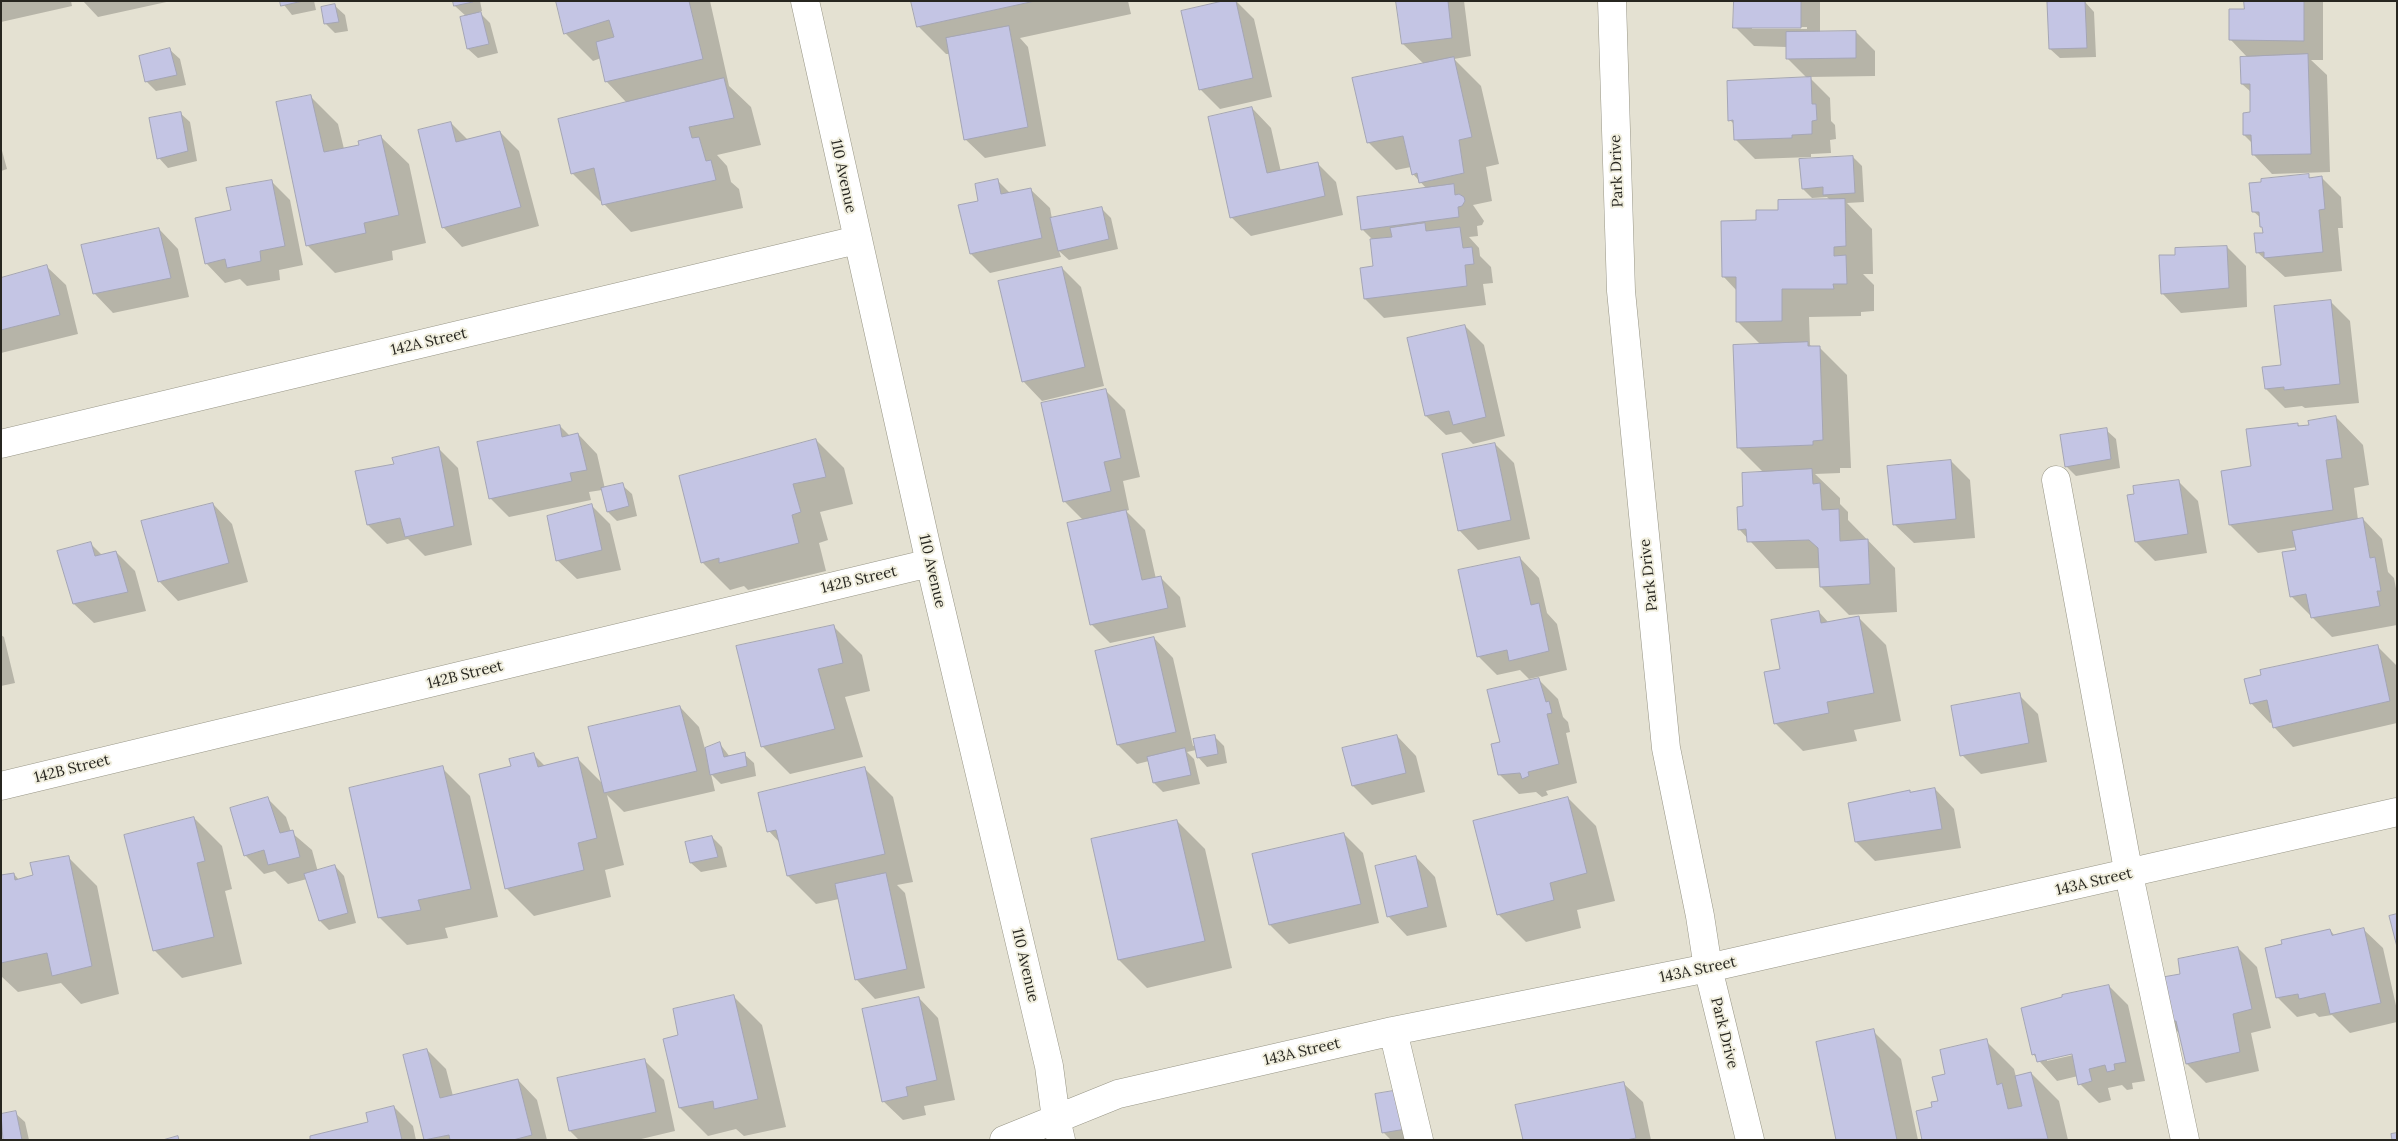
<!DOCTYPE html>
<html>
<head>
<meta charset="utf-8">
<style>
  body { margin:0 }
  #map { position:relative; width:2398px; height:1141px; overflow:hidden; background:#e4e1d2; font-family:Lora,serif }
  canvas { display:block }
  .frame { position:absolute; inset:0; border:2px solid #272620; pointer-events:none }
</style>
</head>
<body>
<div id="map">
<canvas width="2398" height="1141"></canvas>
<div class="frame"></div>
</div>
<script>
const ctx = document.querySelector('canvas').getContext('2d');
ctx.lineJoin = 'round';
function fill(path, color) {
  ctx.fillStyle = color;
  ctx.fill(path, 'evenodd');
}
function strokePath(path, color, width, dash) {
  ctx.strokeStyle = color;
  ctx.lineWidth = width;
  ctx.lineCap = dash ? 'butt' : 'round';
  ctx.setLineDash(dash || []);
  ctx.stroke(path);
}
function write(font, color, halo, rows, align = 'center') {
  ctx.font = font + ' Lora,serif';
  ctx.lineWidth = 4;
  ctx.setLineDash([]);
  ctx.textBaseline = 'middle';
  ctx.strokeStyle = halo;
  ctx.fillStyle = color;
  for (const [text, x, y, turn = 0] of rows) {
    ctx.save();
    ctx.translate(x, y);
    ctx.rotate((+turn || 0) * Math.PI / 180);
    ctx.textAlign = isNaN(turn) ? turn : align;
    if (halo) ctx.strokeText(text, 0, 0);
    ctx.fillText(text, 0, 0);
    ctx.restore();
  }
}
fill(new Path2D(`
  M1 1H71L72 6 1 22Z
  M83 1H171L98 17Z
  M281 1H314L316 10 292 15Z
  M454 1H480L482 11 479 12 490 23 498 53 478 58 468 49 467 17 455 6Z
  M557 1H710L729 86 751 107 761 145 717 155 727 166 731 182 739 189 743 208 631 232 604 204 603 200 600 201 572 173 627 103 606 81 601 58 593 61 565 33Z
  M912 1H1128L1131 14 1020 38 1028 47 1046 146 985 158 965 139 950 54H946L918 26Z
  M1236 1 1254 19 1272 97 1220 109 1201 90 1183 12Z
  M1398 1H1464L1471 56 1454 59 1481 86 1499 164 1486 167 1492 201 1473 205 1484 221 1482 225 1477 226 1478 236 1469 237 1479 248 1480 256 1491 267 1493 283 1483 284 1486 305 1384 318 1365 299 1375 268 1373 240 1363 230 1427 189 1413 174 1411 167 1396 170 1368 142 1424 64 1403 44Z
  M1735 1H1820V32H1856L1875 51V76L1809 77 1830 98 1831 121 1835 125 1836 139 1830 140 1831 153 1811 154V157L1755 159 1736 140 1735 125 1730 120 1808 79 1787 58V47L1754 46 1735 27ZM1752 27H1807V29H1752Z
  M2245 1H2323V60H2311L2327 75 2330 172 2272 174 2253 154 2252 143 2244 135 2251 114V92L2242 84 2248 58 2230 39 2245 11Z
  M2085 2 2094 12 2096 57 2060 58 2050 49Z
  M335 6 345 15 348 31 335 33 325 23Z
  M170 50 180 59 186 85 156 91 146 81Z
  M310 96 338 124 344 149 360 146 381 137 409 164 426 243 392 251 393 260 335 273 307 245Z
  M1252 108 1271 128 1281 172 1317 163 1336 182 1343 215 1251 236 1231 217Z
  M180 113 190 122 197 161 168 168 159 158Z
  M451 123 468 140 500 132 519 151 539 226 462 247 443 227Z
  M1 147 7 169 1 171Z
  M1853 157 1862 166 1864 202 1847 203 1872 229 1873 274H1863L1874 285V311L1861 312V316L1809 317 1810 345 1812 347H1819L1847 375 1851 468H1840V473L1815 474 1840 498V504L1848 512V520L1895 568 1897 612 1849 615 1821 587 1820 568 1776 569 1739 529 1744 508 1764 473 1739 448 1761 345 1738 322 1737 291 1723 276 1757 222 1780 211 1831 201 1827 197 1812 198 1803 189Z
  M2308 176 2312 179 2321 177 2341 197 2343 228H2338L2342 271 2285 277 2257 252 2264 234 2261 218 2254 212Z
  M997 180 1011 194 1030 189 1050 208 1052 219 1101 208 1111 218 1118 249 1069 260 1059 251 1061 257 990 273 971 254 960 206 980 202Z
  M271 181 290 200 303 265 279 270 280 280 247 286 240 279 225 283 206 263 232 211Z
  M159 229 178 249 189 297 113 313 94 293Z
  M2227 247 2246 266 2247 307 2181 313 2162 293Z
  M46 266 66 285 78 334 1 353V279Z
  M1062 268 1081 287 1104 386 1042 401 1023 381Z
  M2330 301 2350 321 2359 403 2305 408 2302 406 2285 408 2266 389Z
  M1465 326 1484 345 1505 436 1473 444 1461 432 1446 435 1426 416 1409 339Z
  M1106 391 1125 410 1140 477 1123 481 1129 510 1126 511 1145 530 1156 579 1161 578 1180 597 1186 627 1110 643 1091 624 1083 520 1064 501Z
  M2336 417 2363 445 2369 485 2354 488 2358 520 2363 519 2382 539 2388 572 2394 578 2397 594V625L2332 637 2291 596 2297 547 2258 553 2230 525 2252 467 2297 424 2301 427Z
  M560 426 570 436 578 434 597 454 605 489 622 485 632 494 637 516 617 521 608 512 602 490 589 492 591 500 509 517 490 498Z
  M2106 430 2116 439 2120 468 2076 476 2066 466Z
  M816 440 844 468 853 504 820 512 828 540 819 543 826 571 748 590 744 586 730 590 702 562Z
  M1495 444 1514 463 1530 539 1478 550 1459 530Z
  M439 449 458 468 472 545 425 556 408 539 387 544 368 525 395 465Z
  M1951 461 1970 480 1975 538 1914 543 1894 524Z
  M2179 482 2198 501 2207 553 2155 561 2136 542Z
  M213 504 232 524 248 582 178 601 159 581Z
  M591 505 610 524 621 570 577 579 557 560Z
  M91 544 103 556 116 552 135 571 146 611 94 623 74 604Z
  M1520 558 1539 578 1547 613 1557 624 1567 670 1529 679 1520 670 1497 675 1478 656Z
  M1819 612 1829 623 1858 617 1886 645 1901 721 1854 730 1857 741 1803 751 1775 723 1781 670Z
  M834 627 862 655 870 691 845 697 863 757 790 774 762 746Z
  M1 635 4 637 15 683 1 686Z
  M1154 638 1173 658 1193 746 1215 737 1224 746 1227 763 1207 767 1198 757 1196 750 1187 752 1194 759 1200 784 1163 792 1154 783 1149 761 1137 764 1118 745Z
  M2377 646 2396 665 2397 723 2293 747 2274 727 2273 722 2270 723 2251 703Z
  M1539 680 1558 699 1563 717 1568 722 1570 732 1566 733 1577 783 1546 791 1548 795 1542 797 1536 792 1519 794 1499 774 1501 743Z
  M2019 695 2038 714 2047 762 1981 774 1962 755Z
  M680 707 699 727 705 749 720 744 730 757 744 754 754 763 756 776 721 784 711 774 715 791 624 812 607 795 624 865 605 870 611 897 534 916 506 888 512 767 534 755 546 767 578 759 603 784Z
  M1397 736 1416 756 1425 792 1372 805 1353 786 1344 749Z
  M442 768 470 796 498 917 445 928 448 938 407 945 379 917Z
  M865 769 893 797 913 882 897 885 905 893 925 988 875 999 856 979 839 899 816 904 788 876 780 843 769 831Z
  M1935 789 1954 809 1961 848 1875 861 1856 842 1911 794Z
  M267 798 286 817 291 832 312 850 318 872 335 866 344 876 356 923 329 930 320 921 307 879 288 884 275 871 264 874 245 855Z
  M1568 798 1596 826 1615 901 1577 910 1581 928 1526 942 1498 914Z
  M194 818 222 846 232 889 225 891 242 964 182 978 154 950Z
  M1177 821 1205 849 1232 968 1147 988 1119 960Z
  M1344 834 1363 853 1379 923 1289 944 1270 925Z
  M712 837 722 847 727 867 701 872 691 863 687 843Z
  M1416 857 1435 877 1447 927 1407 936 1388 916Z
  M69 858 97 886 119 994 81 1004 61 983 18 992 1 976V877L14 874 19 880 34 876Z
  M2363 929 2383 948 2397 1010V1022L2350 1033 2332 1015 2319 1017 2315 1013 2297 1017 2278 998 2266 948 2330 930 2335 936Z
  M2238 948 2257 967 2271 1028 2251 1033 2259 1071 2206 1083 2187 1064 2180 1034 2168 1022 2182 975Z
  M2109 986 2128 1005 2145 1081 2132 1083 2133 1089 2127 1090 2122 1085 2108 1088 2111 1100 2099 1103 2080 1084 2078 1076 2057 1081 2033 1054ZM2078 1051V1054L2047 1061V1058Z
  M734 997 762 1025 786 1127 744 1136 736 1129 708 1136 680 1108V1036Z
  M919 998 938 1018 955 1100 924 1106 926 1115 903 1120 883 1101Z
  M1873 1031 1901 1059 1918 1140H1837Z
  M1986 1041 2014 1069 2016 1077 2031 1073 2059 1101 2068 1140H1924L1933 1108 1939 1102 1946 1075Z
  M427 1050 446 1069 453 1096 518 1080 537 1100 547 1140H425Z
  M644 1060 664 1080 675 1131 637 1140H579L570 1131 559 1079Z
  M1623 1083 1643 1102 1651 1140H1524Z
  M1398 1091 1405 1140H1391L1383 1132Z
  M394 1107 413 1126 416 1140H312L369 1123Z
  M15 1113 25 1122 29 1140H4L1 1115Z`), '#0003');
const building = new Path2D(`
  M280 1H303L281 6Z
  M453 1H473V2L454 6Z
  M556 1H689L703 59 605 82 596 42 614 37 609 20 564 34Z
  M911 1H1035L917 27Z
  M1223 1H1236L1253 78 1199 90 1181 11Z
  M1396 1H1448L1452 38 1402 44Z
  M1734 1H1801V28H1733Z
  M2085 1 2087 48 2049 49 2047 2Z
  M2244 1H2304V41L2229 40V9H2244Z
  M335 4 339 22 324 24 321 7Z
  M481 12 489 44 467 49 460 17Z
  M1009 26 1028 127 964 140 946 38Z
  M1856 31V58L1786 59V32Z
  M170 48 177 75 145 82 139 56Z
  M2308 54 2311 154 2252 155 2251 135H2243V113L2250 112V84H2241L2240 57Z
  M1454 57 1472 137 1459 140 1464 173 1419 183 1417 173 1412 175 1403 136 1367 143 1352 78Z
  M1811 77 1812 104H1816L1817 120 1812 121V134L1792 135V138L1734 140 1733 120 1728 121 1727 81Z
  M724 78 734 118 689 127 692 138 699 137 706 161 711 160 716 180 602 205 594 168 571 174 558 119Z
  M311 95 324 152 359 145 358 141 381 135 399 215 364 223 366 233 306 246 276 102Z
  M1252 107 1267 173 1318 162 1325 196 1230 218 1208 117Z
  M181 112 188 151 157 159 149 118Z
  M451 122 456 142 500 131 521 207 442 228 418 130Z
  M1853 156 1855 193 1823 195V187L1802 189 1799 159Z
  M2309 174V178L2322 176 2325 209 2319 210 2323 252 2264 258V252L2256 253 2254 233H2263L2262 227H2260L2259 212H2252L2249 183 2261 182V179Z
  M998 179 1001 194 1031 188 1042 238 970 254 958 205 978 201 975 184Z
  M272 180 285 246 260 251 261 261 227 268 225 259 205 264 195 218 231 210 226 188Z
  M1454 184 1455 195 1459 194 1464 197 1465 201 1462 206 1458 207 1459 217 1361 230 1357 197Z
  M1845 199 1846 246 1834 247V256L1846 255 1847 284H1833L1834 289H1782V321L1736 322V277H1722L1721 221 1756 220V210H1778V200Z
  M1102 207 1109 239 1058 251 1050 218Z
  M1425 223 1426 231 1460 227 1463 248 1472 247 1474 264 1465 265 1467 286 1364 299 1360 268 1373 266 1370 239 1392 237 1390 228Z
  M159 228 171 278 93 294 81 245Z
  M2227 246 2229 288 2161 294 2159 255H2175V248Z
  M47 265 60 315 1 330V278Z
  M1062 267 1085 367 1022 382 998 281Z
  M2331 300 2340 384 2284 390V387L2265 389 2262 367 2281 365 2274 306Z
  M1465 325 1486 417 1453 425 1449 411 1425 416 1407 338Z
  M1808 342V346H1820L1823 440 1813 441V445L1737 448 1733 345Z
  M1106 389 1121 458 1104 462 1111 491 1063 502 1041 403Z
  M2336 416 2342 458 2326 460 2333 510 2229 525 2221 471 2251 466 2246 429 2298 423V426L2309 425 2308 421Z
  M560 425 562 437 578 433 587 470 570 473 572 481 489 499 477 442Z
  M2107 428 2111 459 2065 467 2060 435Z
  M816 439 826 477 793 484 801 512 792 515 799 543 719 563V558L701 563 679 476Z
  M1495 443 1511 520 1458 531 1442 454Z
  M439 447 454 526 405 537 400 518 367 525 355 471 394 464 392 458Z
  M1951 460 1956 519 1893 525 1887 466Z
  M1812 469 1813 484 1820 483 1822 510 1839 509 1840 541 1868 539 1870 584 1820 587 1818 548 1809 540 1747 542 1746 529 1738 530 1737 507 1743 506 1742 473Z
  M2179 480 2188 534 2135 542 2127 495 2134 494 2133 486Z
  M623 483 629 506 607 512 601 488Z
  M213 503 229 563 158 582 141 521Z
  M592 504 602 550 556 561 547 516Z
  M1126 510 1142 580 1161 576 1168 608 1090 625 1067 523Z
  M2363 518 2370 558 2375 557 2381 591H2377L2380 606 2311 618 2306 594 2290 597 2282 552 2296 550 2292 531Z
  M91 542 95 556 116 551 128 592 73 604 57 551Z
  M1520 557 1531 605 1539 603 1549 651 1509 661 1507 650 1477 657 1458 570Z
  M1819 611 1821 623 1859 616 1874 693 1827 702 1829 713 1774 724 1764 672 1780 669 1771 620Z
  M834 625 843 663 818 669 835 729 761 747 736 646Z
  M1154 637 1176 732 1117 745 1095 651Z
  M2378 645 2390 701 2273 728 2267 700 2250 704 2244 679 2261 675 2260 670Z
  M1539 678 1546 702 1549 701 1552 713 1547 714 1559 764 1528 772 1529 776 1522 779 1520 773 1498 775 1491 744 1500 742 1487 690Z
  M2020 693 2029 743 1960 756 1951 706Z
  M680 706 697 771 604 793 588 727Z
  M1215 735 1218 754 1197 758 1193 739Z
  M1397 735 1406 773 1352 786 1342 748Z
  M720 742 724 757 745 752 747 766 710 775 705 748Z
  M1185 748 1191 775 1153 783 1147 757Z
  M534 753 538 767 578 757 597 838 578 843 584 870 505 889 479 774 511 766 509 759Z
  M443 766 471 889 418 900 421 910 378 918 349 788Z
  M865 767 885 854 787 876 776 830 767 832 758 793Z
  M1935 788 1942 829 1855 842 1848 803 1910 790V792Z
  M268 797 280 833 293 830 300 857 268 865 264 850 244 856 230 808Z
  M1568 797 1587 873 1550 883 1554 900 1497 915 1473 821Z
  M194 817 205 861 197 863 214 937 153 951 124 835Z
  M1177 820 1205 941 1118 960 1091 839Z
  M1344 833 1361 904 1269 925 1252 854Z
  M712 836 718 857 690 863 685 842Z
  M69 856 92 966 52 976 47 953 1 963V875L14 873 15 880 33 875 30 863Z
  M1416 856 1428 907 1387 917 1375 866Z
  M335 865 348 913 319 921 304 874Z
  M886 873 907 969 855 980 835 884Z
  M2397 914V947L2389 916Z
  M2364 928 2381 1003 2330 1014 2325 993 2299 999 2298 994 2276 998 2265 948 2282 944 2281 940 2330 929 2332 935Z
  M2238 947 2252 1009 2233 1014 2240 1052 2186 1064 2176 1021 2167 1023 2157 978 2180 974 2178 959Z
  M2109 985 2126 1062 2114 1064 2115 1070 2107 1072 2105 1065 2089 1069 2092 1081 2078 1085 2072 1054 2037 1062 2035 1054 2032 1055 2021 1008 2062 997V995Z
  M734 995 758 1099 714 1109 713 1101 679 1108 663 1039 678 1035 673 1009Z
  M919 997 937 1080 906 1087 908 1096 882 1102 862 1009Z
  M1874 1029 1897 1140H1836L1816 1042Z
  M1987 1039 1997 1085 2002 1083 2008 1109 2022 1106 2015 1076 2031 1072 2048 1139 1922 1140 1916 1111 1932 1107 1931 1102 1938 1101 1932 1077 1945 1074 1940 1050Z
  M427 1049 440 1098 518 1079 532 1135 513 1140H450L449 1135 424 1140 403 1055Z
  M645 1059 656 1112 569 1131 557 1078Z
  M1624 1082 1636 1138 1626 1140H1523L1515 1105Z
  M1399 1090 1406 1129 1382 1133 1375 1094Z
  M394 1106 402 1140H310V1136L368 1122 366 1113Z
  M16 1111 22 1140H3L1 1114Z
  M2397 1133V1140H2392L2391 1134Z
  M178 1136 179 1140H163Z`);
fill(building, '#c4c5e4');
strokePath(building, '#a4a5b4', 1);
const minor = new Path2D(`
  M805 1 930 563 1049 1066 1056 1119 1061 1140
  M1612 1 1621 291 1666 748 1700 916 1708 968 1750 1140
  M1 444 857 240
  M2056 480 2129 875 2185 1140
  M1 786 930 563
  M1393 1031 1419 1140
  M1004 1140 1118 1094 1393 1031 1708 968 2397 812`);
strokePath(minor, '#989687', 29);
strokePath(minor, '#fff', 28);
write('15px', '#272620', '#f1efdf', [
  ["Park Drive",1617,171,-92],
  ["110 Avenue",843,176,78],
  ["142A Street",429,342,-13],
  ["110 Avenue",932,571,77],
  ["Park Drive",1649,575,-96],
  ["142B Street",859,580,-13],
  ["142B Street",465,675,-14],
  ["142B Street",72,769,-14],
  ["143A Street",2094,882,-13],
  ["110 Avenue",1025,965,77],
  ["143A Street",1698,970,-12],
  ["Park Drive",1724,1033,76],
  ["143A Street",1302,1052,-13]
]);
</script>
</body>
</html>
